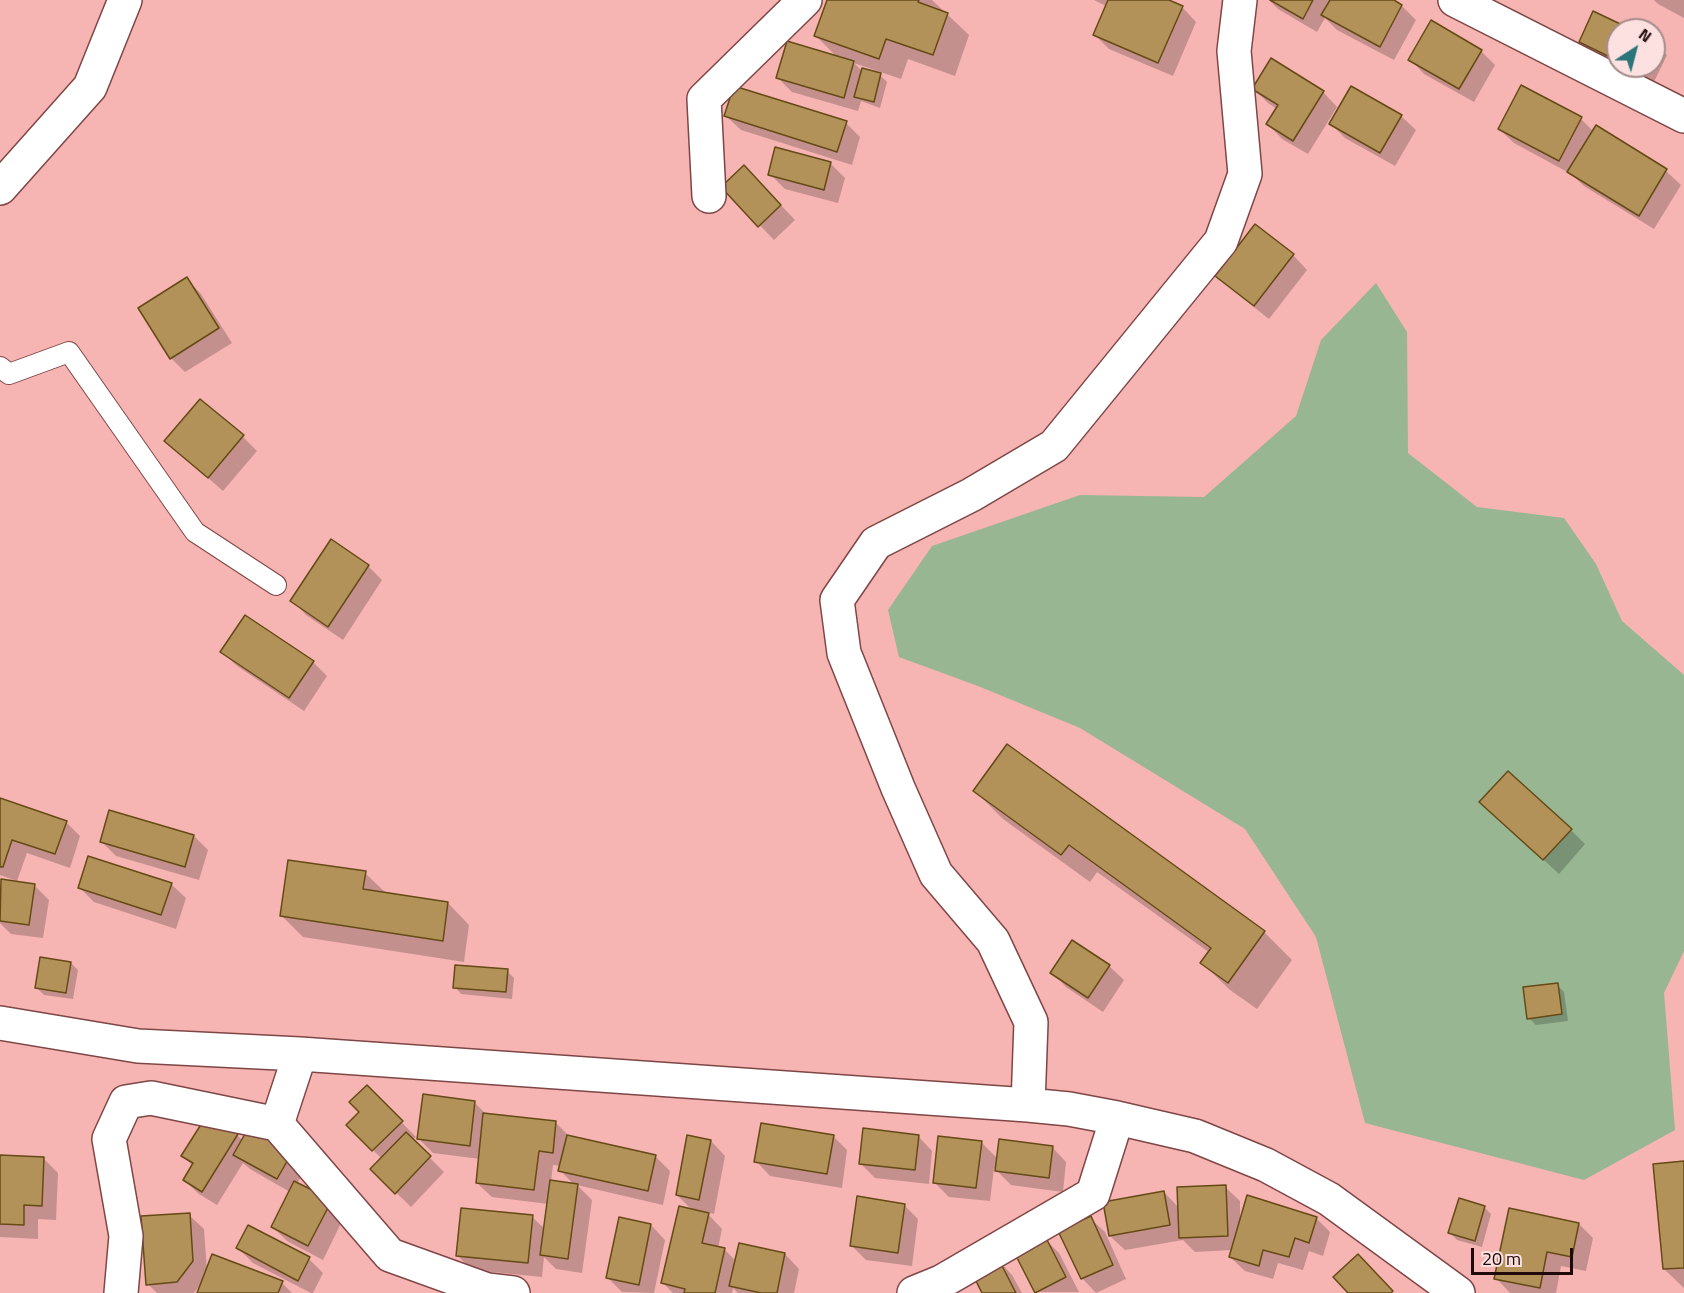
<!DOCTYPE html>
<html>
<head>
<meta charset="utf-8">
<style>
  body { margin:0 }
  #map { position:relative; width:1684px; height:1293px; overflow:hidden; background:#f6b4b2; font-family:"Titillium Web",sans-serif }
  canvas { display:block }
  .north { position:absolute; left:1606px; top:18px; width:60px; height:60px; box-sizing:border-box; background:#fde1e0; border:2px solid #a48b8a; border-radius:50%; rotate:36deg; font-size:16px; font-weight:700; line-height:24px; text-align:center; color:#1f0909 }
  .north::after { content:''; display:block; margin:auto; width:21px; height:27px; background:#2b7579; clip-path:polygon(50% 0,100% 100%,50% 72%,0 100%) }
  .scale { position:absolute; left:1471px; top:1248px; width:102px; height:27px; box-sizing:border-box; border:3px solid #1f0909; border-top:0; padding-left:8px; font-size:18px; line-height:21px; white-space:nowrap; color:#1f0909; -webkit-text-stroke:4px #fde1e0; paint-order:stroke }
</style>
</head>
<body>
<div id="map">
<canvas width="1684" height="1293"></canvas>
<div class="north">N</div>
<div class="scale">20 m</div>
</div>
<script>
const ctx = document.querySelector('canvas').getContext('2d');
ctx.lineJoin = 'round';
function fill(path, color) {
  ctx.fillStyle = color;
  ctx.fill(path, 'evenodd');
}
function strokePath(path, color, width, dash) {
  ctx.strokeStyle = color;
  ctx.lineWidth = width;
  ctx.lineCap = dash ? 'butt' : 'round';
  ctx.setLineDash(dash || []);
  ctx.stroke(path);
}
fill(new Path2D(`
  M1376 283 1407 332 1408 453 1477 507 1564 518 1596 564 1622 621 1684 675V951L1664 993 1675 1130 1584 1180 1365 1123 1316 937 1245 829 1080 728 978 686 899 657 888 610 932 546 1080 495 1204 497 1296 416 1321 340Z`), '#98b692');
fill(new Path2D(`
  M829 0H932L969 35 955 76 908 59 901 79 854 63 863 72 878 73 887 82 880 108 861 101 858 111 792 92 778 78 838 58 816 36Z
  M1094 0H1165L1182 7 1196 22 1173 76 1109 49 1094 34 1106 6Z
  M1269 0H1391L1402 6 1416 20 1394 60 1337 30 1325 18 1317 32 1278 9Z
  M1654 0H1684V18L1658 4Z
  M1594 13 1629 30H1618V66H1654V43L1667 55 1653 84 1595 56 1580 42Z
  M1481 51 1495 65 1474 102 1424 74 1410 59Z
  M1254 89 1323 92 1339 109 1337 107 1308 154 1282 139 1268 124 1277 109 1268 103Z
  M726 116 846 123 860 137 852 165 741 130Z
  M1401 116 1416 130 1395 166 1345 138 1331 124Z
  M1581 119 1594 132 1597 127 1666 171 1681 185 1654 229 1584 186 1571 174 1514 143 1499 129Z
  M830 163 845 178 838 203 785 189 770 174Z
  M758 181 795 220 774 240 723 187Z
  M1293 255 1307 270 1269 319 1232 290 1217 276Z
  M187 279 201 294 232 343 185 372 171 358Z
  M243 437 257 451 223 491 166 441Z
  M368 566 382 580 343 640 306 615 292 600Z
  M222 652 313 662 327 676 304 711 237 666Z
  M975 791 1264 932 1292 960 1257 1009 1230 990 1202 963 1210 953 1097 872 1090 882 1003 819Z
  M0 799 66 822 80 836 70 868 27 853 17 881 0 875Z
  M1496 816 1571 830 1585 844 1559 874Z
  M194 836 208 850 199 880 116 856 102 842Z
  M365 873 387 894 448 903 469 925 464 962 303 937 282 916Z
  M2 881 34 885 49 900 43 938 11 934 0 923Z
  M171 884 186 898 176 929 94 902 79 887Z
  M71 963 78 970 73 999 44 995 37 988Z
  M1109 966 1124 980 1103 1012 1066 987 1052 972Z
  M507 971 514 978 512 999 461 994 455 987Z
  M1557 985 1564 992 1568 1021 1536 1025 1529 1018Z
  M367 1087 416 1137 412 1140 444 1172 411 1207 372 1169 382 1159 348 1125 362 1112Z
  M474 1102 487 1115 556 1123 570 1137 655 1156 670 1171 663 1205 577 1185 592 1200 582 1273 556 1269 544 1257 542 1277 472 1270 458 1256 532 1217 545 1229 548 1204 492 1197 477 1183 480 1159 433 1153 419 1139ZM553 1165 561 1166 560 1170 575 1186 551 1182Z
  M208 1117 237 1135 243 1141 307 1164 297 1184 345 1215 323 1260 287 1241 273 1227 290 1192 250 1169 243 1163 217 1205 199 1194 184 1180 193 1166 183 1156Z
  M833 1136 847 1150 842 1188 770 1176 756 1161Z
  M918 1136 932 1151 929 1184 875 1178 860 1163Z
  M711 1141 725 1156 714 1214 706 1212 722 1229 718 1248 724 1249 736 1261 785 1254 799 1269 794 1293H738L733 1288 732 1293H673L663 1283 693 1211 677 1195Z
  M981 1142 998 1159 1052 1147 1066 1162 1063 1192 1011 1185 994 1168 990 1201 949 1197 934 1182Z
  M0 1157 43 1158 58 1173 56 1220 38 1219V1239L0 1237Z
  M1684 1163V1288L1664 1269Z
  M1225 1187 1240 1201V1220L1316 1218 1330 1232 1323 1256 1309 1251 1303 1270 1278 1263 1273 1279 1245 1271 1230 1257 1232 1250 1195 1252 1183 1240 1125 1250 1110 1236 1164 1192 1179 1208Z
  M904 1205 918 1219 912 1266 866 1260 852 1246Z
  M1484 1207 1491 1214 1482 1247 1457 1240 1450 1233Z
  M189 1215 204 1229 207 1271 282 1283 292 1293H198L200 1285 194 1293H157L148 1284Z
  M1090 1218 1105 1232 1126 1279 1096 1293 1082 1278Z
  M1579 1224 1593 1238 1586 1271 1561 1266 1556 1293H1510L1496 1278Z
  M651 1225 665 1240 654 1293 622 1292 608 1278Z
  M1044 1238 1059 1253 1079 1292H1036Z
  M238 1248 309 1259 323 1273 313 1293H311L253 1263Z
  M998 1260 1012 1275 1022 1293H983Z`), '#0003');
const building = new Path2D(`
  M827 0H919L918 2 948 13 933 55 886 39 879 59 814 36Z
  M1108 0H1169L1183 6 1158 63 1093 35Z
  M1270 0H1313L1303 19Z
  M1330 0H1394L1402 5 1380 47 1321 15Z
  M1593 11 1633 30H1618V61L1579 42Z
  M1431 20 1482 50 1459 89 1408 60Z
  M787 41 854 61 844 98 776 78Z
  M1271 58 1324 91 1293 141 1266 124 1278 105 1252 89Z
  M862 68 881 73 874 102 854 97Z
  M1521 85 1582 117 1559 161 1498 129Z
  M734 86 847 121 837 152 724 116Z
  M1351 86 1402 115 1380 153 1329 124Z
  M1596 125 1667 169 1639 216 1567 172Z
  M775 147 831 162 824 190 768 175Z
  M744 165 781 205 758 227 721 187Z
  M1255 224 1294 254 1254 306 1215 276Z
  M187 277 219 328 170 359 138 308Z
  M200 399 244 435 208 478 164 441Z
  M331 539 369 565 328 627 290 601Z
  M245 615 314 661 289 698 220 652Z
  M1007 744 1265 931 1228 983 1200 963 1211 948 1069 845 1061 855 973 791Z
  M1508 771 1572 829 1543 860 1479 802Z
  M0 798 67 821 55 854 12 840 3 867H0Z
  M109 810 194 835 185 867 100 842Z
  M88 856 172 883 161 915 78 888Z
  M288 860 366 871 363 889 448 902 443 941 280 916Z
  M1 879 35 884 29 925 0 921Z
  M1072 940 1110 965 1088 998 1050 973Z
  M40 957 71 962 66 993 35 988Z
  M455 965 508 969 506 992 453 988Z
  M1558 983 1562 1014 1527 1019 1523 987Z
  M367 1085 403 1121 372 1151 346 1125 359 1112 349 1102Z
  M423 1094 475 1101 470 1146 417 1139Z
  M483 1113 556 1121 553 1153 539 1151 534 1190 476 1183Z
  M207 1115 238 1134 202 1192 183 1180 193 1163 181 1156Z
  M761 1123 834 1135 827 1174 754 1162Z
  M250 1125 294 1149 277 1179 233 1155Z
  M863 1128 919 1135 915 1170 859 1164Z
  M406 1132 431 1156 395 1194 370 1169Z
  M567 1135 656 1155 648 1191 558 1171Z
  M687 1135 711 1140 699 1200 676 1195Z
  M938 1136 982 1141 976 1188 933 1183Z
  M999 1139 1053 1146 1049 1178 995 1171Z
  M0 1155 44 1157 42 1206 24 1205V1225L0 1224Z
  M1684 1161V1268L1663 1269 1653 1164Z
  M550 1180 578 1184 568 1259 540 1255Z
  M294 1181 332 1200 308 1246 271 1227Z
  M1226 1185 1228 1236 1179 1238 1177 1187Z
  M1164 1191 1170 1225 1109 1236 1103 1202Z
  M1247 1195 1317 1217 1309 1243 1295 1238 1289 1257 1263 1250 1259 1266 1229 1257Z
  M857 1196 905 1204 898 1253 850 1246Z
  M1459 1198 1485 1206 1475 1241 1448 1233Z
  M679 1206 709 1213 702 1243 725 1248 715 1293H684L685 1289 661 1283Z
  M461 1208 533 1215 528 1263 456 1256Z
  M1509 1208 1579 1223 1572 1257 1547 1252 1540 1288 1494 1279Z
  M190 1213 193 1261 177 1282 146 1285 141 1216Z
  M1091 1216 1113 1265 1081 1279 1058 1231Z
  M619 1217 651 1224 639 1285 606 1278Z
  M248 1225 310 1257 298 1281 236 1248Z
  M1045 1236 1066 1277 1035 1293 1014 1252Z
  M739 1243 785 1253 777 1293H761L729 1286Z
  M212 1254 283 1281 278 1293H197Z
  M1358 1254 1393 1291 1391 1293H1348L1333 1277Z
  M998 1258 1016 1293H982L971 1271Z`);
fill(building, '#b3925a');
strokePath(building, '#654a15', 1.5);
const service = new Path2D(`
  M0 367 9 374 69 352 195 532 276 585`);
const minor = new Path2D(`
  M1455 0 1684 116
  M0 188 90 87 125 0
  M709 196 704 99 805 0
  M0 1023 138 1046 300 1054 1028 1105 1069 1109 1117 1118 1195 1136 1266 1165 1329 1199 1458 1293
  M300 1054 277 1124 390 1255 487 1290 513 1293
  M1028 1105 1031 1022 993 941 936 874 898 788 844 653 837 600 876 543 971 495 1054 446 1221 241 1245 174 1234 51 1240 0
  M121 1293 126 1236 109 1139 126 1102 151 1098 277 1124
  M914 1293 941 1282 1093 1194 1117 1118`);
strokePath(service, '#7f4646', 22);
strokePath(minor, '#7f4646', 36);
strokePath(service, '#fff', 20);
strokePath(minor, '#fff', 33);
</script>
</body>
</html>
